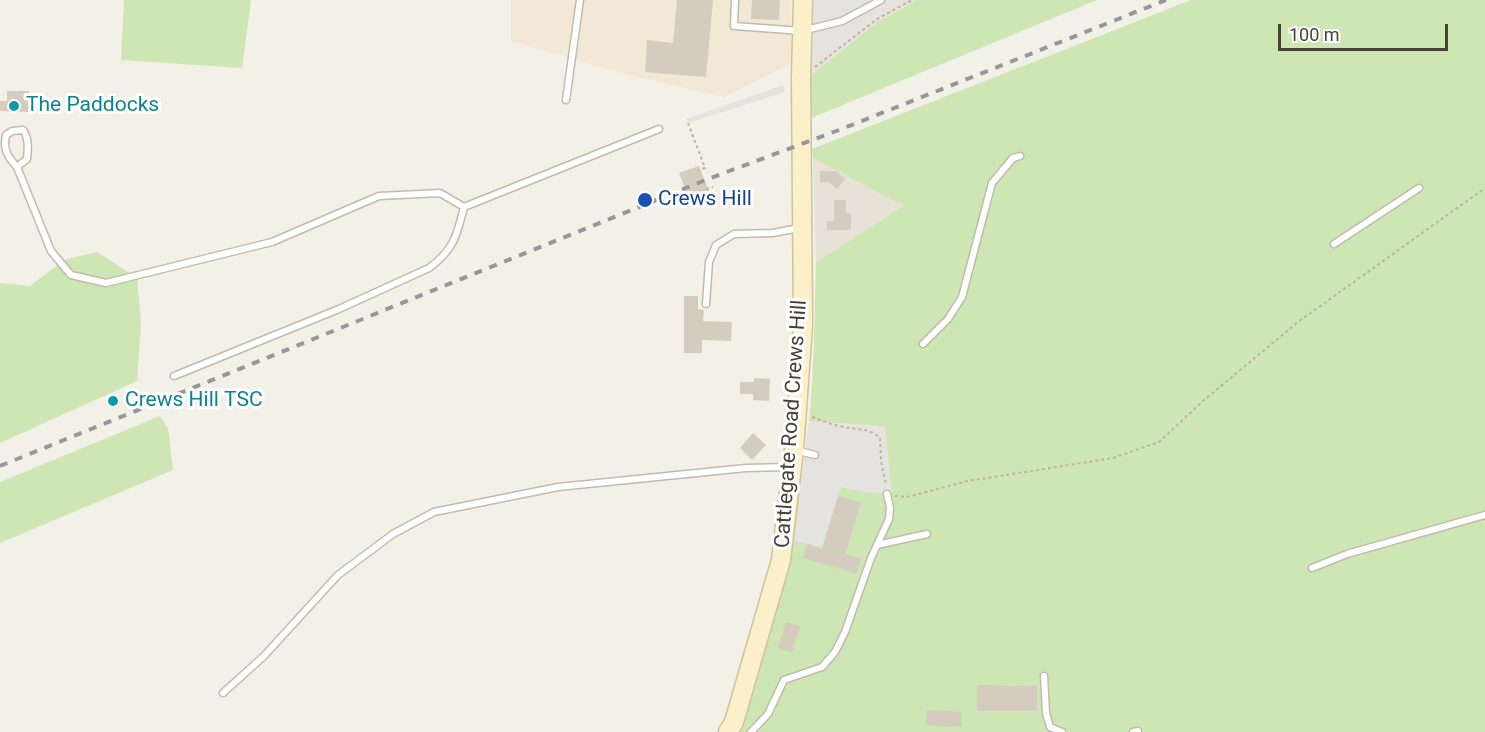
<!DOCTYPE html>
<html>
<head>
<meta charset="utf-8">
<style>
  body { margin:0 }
  #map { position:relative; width:1485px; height:732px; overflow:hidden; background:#f3f0e8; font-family:Roboto,sans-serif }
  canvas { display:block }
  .scale { position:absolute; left:1278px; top:24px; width:170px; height:27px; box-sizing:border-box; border:3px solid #464037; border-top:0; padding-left:8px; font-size:18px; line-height:21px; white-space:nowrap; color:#464037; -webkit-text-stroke:4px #fff; paint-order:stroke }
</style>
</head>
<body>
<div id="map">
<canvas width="1485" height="732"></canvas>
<div class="scale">100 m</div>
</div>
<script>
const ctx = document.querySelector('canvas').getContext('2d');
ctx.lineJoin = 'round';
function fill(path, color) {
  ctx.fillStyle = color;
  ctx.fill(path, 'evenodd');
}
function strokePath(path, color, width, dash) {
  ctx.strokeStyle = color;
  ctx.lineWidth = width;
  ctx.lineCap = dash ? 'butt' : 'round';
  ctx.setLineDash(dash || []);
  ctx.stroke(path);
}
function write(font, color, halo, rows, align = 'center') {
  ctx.font = font + ' Roboto,sans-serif';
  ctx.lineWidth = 6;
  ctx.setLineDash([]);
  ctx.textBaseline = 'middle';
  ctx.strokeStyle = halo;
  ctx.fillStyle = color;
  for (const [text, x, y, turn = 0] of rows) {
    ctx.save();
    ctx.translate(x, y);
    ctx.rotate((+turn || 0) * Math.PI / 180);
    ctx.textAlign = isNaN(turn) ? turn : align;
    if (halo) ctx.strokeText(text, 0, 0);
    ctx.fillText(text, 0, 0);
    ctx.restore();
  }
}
fill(new Path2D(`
  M813 158 905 206 816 262Z`), '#e7e2d7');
fill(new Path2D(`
  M511 0H791L792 63 724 97 628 75 511 41Z`), '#f3e7d5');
fill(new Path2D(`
  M808 0H917L879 21 809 77Z`), '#e6e2dd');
fill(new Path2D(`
  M124 0H251L242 68 121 60Z
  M917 0H1097L811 118 809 77 879 21Z
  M1191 0H1485V732H737C760 652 786 572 800 489 814 414 814 337 816 262L904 206 813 158 812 149Z
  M97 252 137 278 141 322 137 381 0 443V283L30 286 64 260Z
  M160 416 168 428 173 470 0 543V482Z`), '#cee5b4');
fill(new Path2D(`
  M783 85 785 92 688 123 686 119Z
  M809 421 885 426 892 494 863 492 841 487 822 547 794 541Z`), '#e5e3e0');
fill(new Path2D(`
  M677 0H713L706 77 645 72 647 40 673 43Z
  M752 0H780L779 20 751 19Z
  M7 91H29V112L0 111V101H7Z
  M699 166 709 191 689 199 679 173Z
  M820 171H836L845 179 837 189 829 182 820 183Z
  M834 200H846V213H851V230H827V221H834Z
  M684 296H698V309L704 310 703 321 732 322 731 341 702 340V353H684Z
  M754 378 770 379 769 401 753 400V394H740V382H754Z
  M753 433 766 445 752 460 740 448Z
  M838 496 861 503 845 554 861 559 857 574 803 558 807 544 822 549Z
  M786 622 800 626 792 652 778 648Z
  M977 685 1037 686V711H977Z
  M927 710 962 712V727L926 725Z`), '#d4ccbe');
const lane = new Path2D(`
  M735 0 734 26 802 31 842 21 881 0
  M566 100 580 0
  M17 167 27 159C28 149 29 138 23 130L12 131 6 135C3 149 7 156 17 167L51 251 71 275 106 283 272 242 379 196 440 193 464 207 659 129
  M1334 244 1419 188
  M706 304 709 262 716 245 734 234 773 233 799 228
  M923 344 948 319 962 297 992 183 1013 158 1020 156
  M174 376 339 309 429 268C454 250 457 235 464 207
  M795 450 815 455
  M877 545 927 534
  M1312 568 1347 554 1485 515
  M1044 676 1046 713 1050 727 1062 732
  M223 693 264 656 338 575 393 534 434 512 558 487 746 468 788 467
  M751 732 768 714 784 680 822 667 835 652 845 632 871 558 889 519 890 508 887 494
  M1133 732 1138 731`);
const secondary = new Path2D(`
  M728 732 734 722 781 560 794 450 803 325 801 78 803 0`);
strokePath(lane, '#c1bbae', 9);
strokePath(secondary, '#d0c39a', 21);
strokePath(new Path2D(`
  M815 67 877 19 912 0
  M688 123 705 168 698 170
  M706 189 713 187
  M812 417C823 421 833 425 844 427 858 430 869 428 880 438L881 461 886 485
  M895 496 907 497 968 481 1113 458 1159 442 1203 401 1298 322 1485 188`), '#bfb39e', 2, [3, 3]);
strokePath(lane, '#fff', 6);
strokePath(secondary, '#fbf0ca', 18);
strokePath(new Path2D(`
  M0 466 708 179 839 130 1166 0`), '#979797', 4, [8, 8]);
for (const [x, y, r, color] of [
  [14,106,6,"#0f9aa8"],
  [645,200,8,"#1a4fb4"],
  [113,401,6,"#0f9aa8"]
]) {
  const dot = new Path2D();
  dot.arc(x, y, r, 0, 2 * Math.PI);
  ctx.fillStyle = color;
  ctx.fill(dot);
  strokePath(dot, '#fff', 2);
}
write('21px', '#0d838f', '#fff', [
  ["The Paddocks",26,106],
  ["Crews Hill TSC",125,401]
], 'left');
write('21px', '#164399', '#fff', [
  ["Crews Hill",658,200]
], 'left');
write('21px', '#464037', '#fff', [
  ["Cattlegate Road Crews Hill",792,424,-86]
]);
</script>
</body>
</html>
